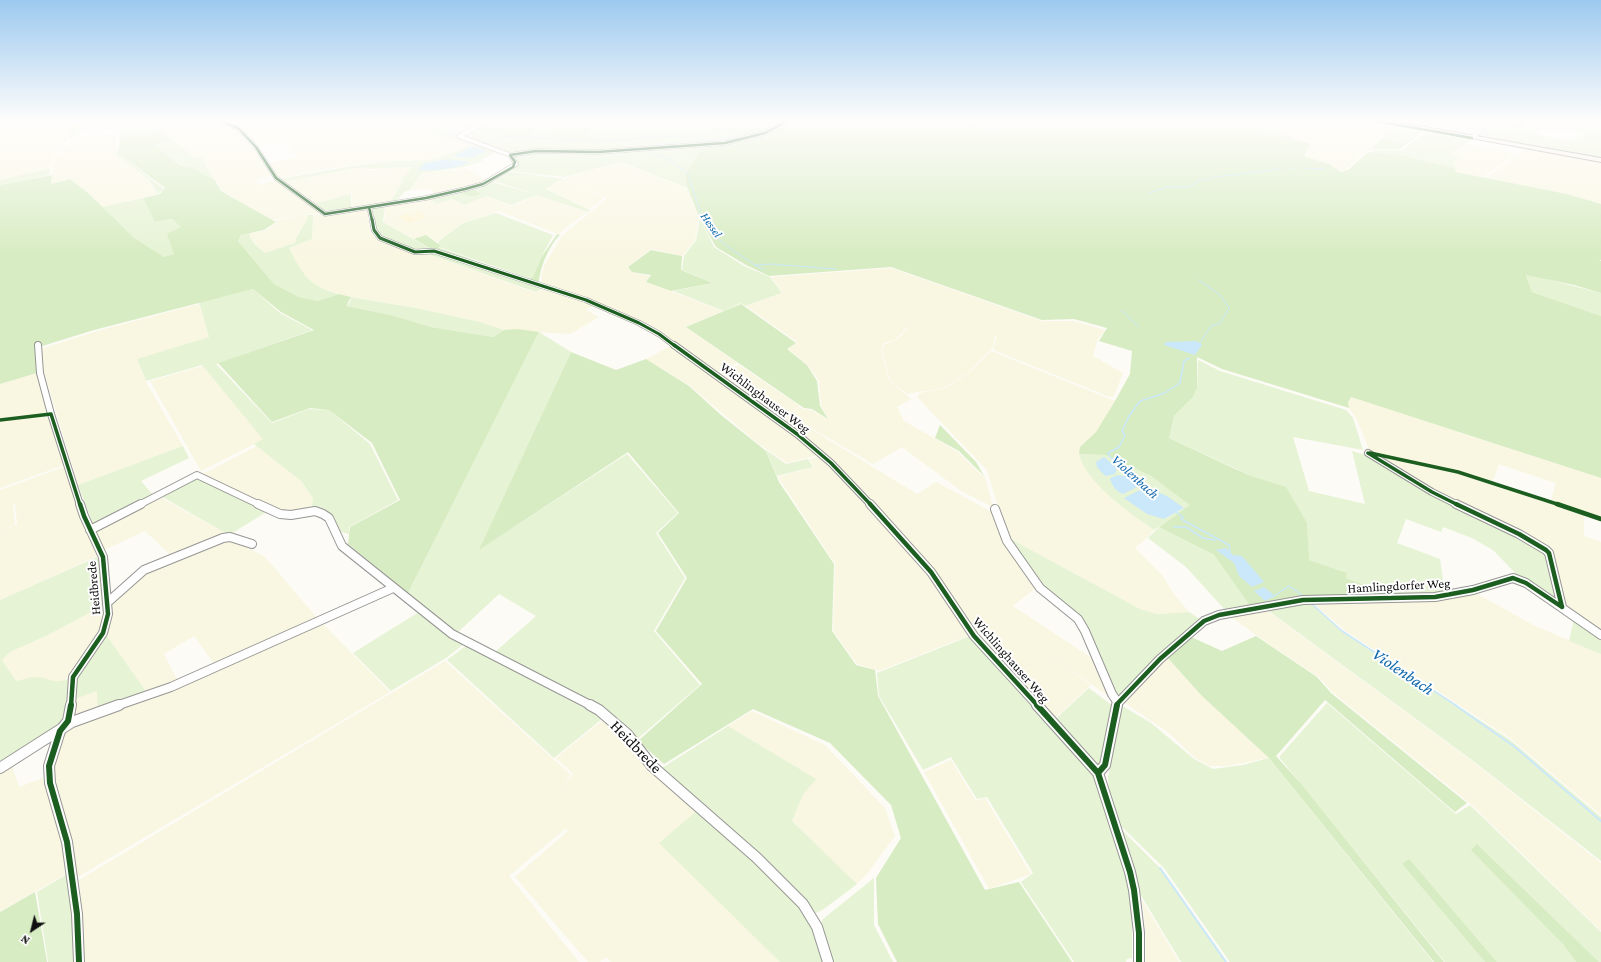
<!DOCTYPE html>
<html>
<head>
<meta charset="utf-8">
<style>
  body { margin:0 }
  #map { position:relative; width:1601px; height:962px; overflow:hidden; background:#fcfbf6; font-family:"Crimson Pro",serif }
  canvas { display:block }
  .north { position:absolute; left:12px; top:910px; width:40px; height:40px; -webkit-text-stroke:3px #fff; paint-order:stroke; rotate:215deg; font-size:11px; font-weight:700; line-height:16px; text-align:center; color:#101010 }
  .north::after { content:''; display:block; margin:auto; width:14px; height:18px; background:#101010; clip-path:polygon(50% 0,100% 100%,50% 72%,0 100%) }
</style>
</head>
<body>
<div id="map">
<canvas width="1601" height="962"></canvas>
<div class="north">N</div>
</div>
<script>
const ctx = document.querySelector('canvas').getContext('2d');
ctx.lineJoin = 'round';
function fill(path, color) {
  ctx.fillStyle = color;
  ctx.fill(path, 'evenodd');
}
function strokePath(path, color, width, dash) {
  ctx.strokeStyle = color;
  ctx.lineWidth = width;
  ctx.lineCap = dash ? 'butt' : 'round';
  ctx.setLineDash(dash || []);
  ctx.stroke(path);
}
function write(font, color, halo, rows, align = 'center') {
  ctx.font = font + ' "Crimson Pro",serif';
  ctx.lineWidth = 4;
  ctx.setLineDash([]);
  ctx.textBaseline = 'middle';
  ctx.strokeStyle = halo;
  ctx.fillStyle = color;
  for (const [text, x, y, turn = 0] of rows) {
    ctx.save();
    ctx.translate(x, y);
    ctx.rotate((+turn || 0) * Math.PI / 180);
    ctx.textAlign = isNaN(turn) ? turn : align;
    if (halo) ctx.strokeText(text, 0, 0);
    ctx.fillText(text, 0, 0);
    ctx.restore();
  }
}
fill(new Path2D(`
  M51 121H67L66 125 70 140 65 143 23 152 65 144 54 158 50 168 0 180V125Z
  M110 121H219L237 129 254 148 272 175 256 180 258 185 277 180 320 213 298 216 308 215 307 223 298 233 295 243 265 253 258 247 249 236V233L264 231 277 223 274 221 297 216 272 220 222 191 201 157 194 158 158 127 149 125 118 131Z
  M223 121H391L395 123 400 122 470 144 446 155 431 160 392 161 351 165 279 178 268 163 298 157 286 143 257 147 240 128Z
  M1242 121H1289L1279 131Z
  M1291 121H1347L1346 123 1375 129 1381 123 1395 125 1372 149 1361 155 1346 170 1339 171 1329 164 1304 155 1311 144 1292 139V135L1282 132Z
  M117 133 115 153 148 180 157 194 101 207 88 193 51 184 52 167 56 158 75 138Z
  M1466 144 1517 153 1482 177 1455 172 1453 161 1450 154Z
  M1528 148 1601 163V204L1567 194 1485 178Z
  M620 162 687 189 699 219 695 240 683 256 651 249 627 267 632 272 650 276 646 282 723 311 686 327 737 363 715 372 653 327 588 300 542 286 541 276 545 264 562 236 606 199 604 197 564 178Z
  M414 167 400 180 404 179 389 203 354 209 352 204V191L351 194 313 204 283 182 357 168 367 170Z
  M466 168 487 180 469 187 434 195 431 189 411 190 422 173Z
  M566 179 602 197 603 199 590 209 547 189 557 181Z
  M539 195 587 212 558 234 499 211Z
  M487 196 510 206 496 212 462 223 439 240 438 242 426 235 414 239 384 222 386 205 426 198 436 204 452 199 464 205Z
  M367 209 370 230 376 239 416 255 424 253 536 293 543 289 582 301 594 305 586 310 599 317 570 334 504 330 480 322 416 308 347 296 324 289 313 284 305 277 289 248 312 239 313 215H326Z
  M891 268 1042 321H1073L1105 330 1097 341 1093 356 1123 373 1114 396 1110 397 993 350 997 337 994 335 995 337 993 347 968 373 943 388 907 394 890 380 882 350 884 345 897 339 901 336 912 322 896 339 883 344 881 350 889 380 911 399 897 407 904 421 958 452 980 474 985 477 993 507 961 491 902 447 873 464 789 415 800 407 803 409 811 410 828 419 821 406 819 381 808 365 788 349 797 342 746 306 783 293 771 277Z
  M199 304 209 337 137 360 146 382 183 446 78 485 44 372 41 349 97 331Z
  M673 345 713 375 819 455 787 463 756 442 689 385 646 359Z
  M991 351 1115 401 1096 432 1084 443 1079 454 1080 459 1091 475 1104 490 1136 517 1154 530 1148 537 1135 548 1163 576 1173 593 1189 612 1157 614 1140 609 1007 537 987 470 917 397 920 393 945 388 969 373Z
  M739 365 800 406 788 415 917 494 936 482 992 512 1037 587 1013 606 1095 660 1111 698 1045 652 1091 685 1053 720 999 660 933 570 860 490 718 373Z
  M203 366 264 439 201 471 150 381Z
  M37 373 47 412 44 414 0 418V384Z
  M1351 397 1601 478V518L1551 500 1556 483 1499 464 1492 483 1584 514V536L1601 542V632L1567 608 1414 480 1371 454 1356 418 1349 408 1348 402Z
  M45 416 49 419 64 465 0 488V421Z
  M257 446 301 481 313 498 311 509 297 512 284 511 201 475Z
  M820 456 879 517 930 579 970 635 879 671 857 664 833 631 835 564 778 477 814 467 809 459Z
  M64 467 85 527 97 556 0 600V532L17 524 15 504 13 505 15 524 0 532V490Z
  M158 496 229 535 170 555 145 531 104 550 96 531Z
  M229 538 265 557 318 619 215 665 194 636 164 654 178 681 147 693 105 633 112 617V601L144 571Z
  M1474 592 1535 626 1601 654V815L1510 738 1347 632 1315 605 1436 601Z
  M106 604V617L100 635 75 671 62 682H56L35 677 16 681 2 660 10 652 46 636Z
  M1265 609 1472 761 1601 863V931L1472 805 1332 692 1320 678 1257 636 1229 615Z
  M321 622 390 692 81 875 77 876 70 841 55 779 53 760 75 699 98 691V714Z
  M1167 657 1201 695 1269 758 1227 766H1209L1194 757 1169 733 1125 703Z
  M445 661 571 775 555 796 573 774 556 758 604 719 699 809 660 843 780 962H611L606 957 600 962H588L515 877 569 830 565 829 509 876 579 962H81L82 910 79 880Z
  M752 711 825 745 885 808 895 836 867 874 857 884 792 821 803 795 815 779 728 726Z
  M951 760 976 801 985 798 1031 874 989 889 924 772Z
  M11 763 19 787 43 778 62 842 65 875 0 911V770Z
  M1142 900 1179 962H1146V937Z`), '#f9f7e2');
fill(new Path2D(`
  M93 121H99L70 140 66 125Z
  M398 121H444L448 125 472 129 458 136 499 151 481 160 483 161 464 167 422 173 410 190 404 192 395 203 389 204 404 179 400 180 413 167 368 169 357 168 283 182 279 179 352 166 392 161 431 160 446 155 469 145Z
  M545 121H677L679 125 693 121H720L707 133 725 129 744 135 734 138 706 141 685 175 687 188 621 162 564 177 511 171C519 166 521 164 519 156L541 154 543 152 600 153 650 148 594 151 543 150 509 154 490 145 461 136C473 123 492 132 506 138L598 143 662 138 637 136 614 139 586 137 591 127 559 126 546 137 526 136 538 125Z
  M1405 121H1408L1407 123 1422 126 1426 121H1459L1456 124 1464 126 1461 130 1441 129V130L1403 124Z
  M1497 121H1505L1538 131 1537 134 1567 141 1587 134 1536 122 1601 121V160L1478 136 1486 126Z
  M1244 122 1292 135V139L1240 126Z
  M1395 125 1423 130 1424 131 1407 144 1381 139Z
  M149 126 161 130 120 137 118 131Z
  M1425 133 1440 134V133L1475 138 1450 154 1459 157 1453 161 1455 168 1404 156 1372 152 1375 150H1402Z
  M173 140 194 158 201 157 214 179 193 168 181 166 155 145Z
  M116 149 118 153 164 189 158 194 149 180 119 157 115 153Z
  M50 168 49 175 0 185V180Z
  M507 171 564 179 557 181 546 189 590 210 588 212 492 180Z
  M493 182 537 195 511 205 487 196 464 205 452 199 437 204 427 198 471 189Z
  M351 194V204L353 210 325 213 313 204Z
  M143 198 155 222 172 219 182 227 175 254 164 257 133 237 101 207Z
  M385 206 383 222 434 251 543 288 536 292 425 253 417 254 382 238 372 223 371 208Z
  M496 213 553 235 541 258 533 277 528 278 439 247 440 245 438 243 440 240 463 223Z
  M308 215H313L312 239 289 248C303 274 307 286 339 294L318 301 299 297 274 284 238 241 241 235 249 233C250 241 259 248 265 253L295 243C297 232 306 226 308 215Z
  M700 219 714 247 744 266 770 277 782 293 745 306 741 303 724 311 673 291 714 283 682 270 684 256 696 240Z
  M1526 274 1601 293V316L1532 292Z
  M253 289 280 313 312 330 216 364 272 423 309 409 329 410 370 444 398 500 349 527V534L338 531 331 515 311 509 313 498 301 481 254 444 263 439 202 365 146 381 137 359 209 337 199 302Z
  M351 297 416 308 480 322 504 330 493 337 431 327 391 315 346 306 350 302Z
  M539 332 571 352 480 549 627 454 678 513 656 533 685 578 654 631 700 685 635 741 603 710 495 652 536 616 499 594 456 634 408 593Z
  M1198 360 1220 371 1346 410 1353 418 1363 450 1293 437 1309 491 1365 504 1352 451 1365 455 1400 475 1546 552 1557 599 1518 576 1493 550 1472 538 1443 527 1441 532 1406 519 1397 543 1440 559 1445 593 1394 596 1346 578 1347 573 1308 560 1307 523 1254 477 1169 438 1174 416 1193 397 1197 388Z
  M183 446 189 458 141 481 153 495 98 523 93 524 78 485Z
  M766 450 786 464 808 459 813 467 777 476Z
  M1079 454 1105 455 1151 476 1191 505 1154 530C1131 514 1086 483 1079 454ZM1148 488 1184 508 1164 519 1140 490Z
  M192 478H199L268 511 229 535 159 495Z
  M1159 527 1214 555 1250 606 1226 611 1186 567 1148 538Z
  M1007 537 1140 609 1157 614 1189 612 1201 620 1121 696 1114 693 1087 630 1041 585Z
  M97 557 99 560 106 604 46 636 10 652 2 660 16 681C22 680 29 677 35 677 50 677 54 686 70 678L64 721 0 764V600Z
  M1312 604 1341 631 1509 739 1601 817V861L1472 760 1266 609 1278 606Z
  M419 612 439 629 464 644 446 658 391 691 353 653Z
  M1574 618 1601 636V654L1569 641Z
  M105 633 147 693 98 712 97 691 75 699 77 676Z
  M970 636 1049 725 1089 688 1114 707 1100 762 1093 773 1124 869 1132 906V958L1127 959 1126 962H1074L1021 882 1033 873 987 797 977 799 951 757 923 770 879 696 877 673Z
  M467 645 603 718 554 758 447 660Z
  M1327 703 1456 814 1470 805 1601 932V962H1599L1477 844 1563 944 1576 962H1497L1409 860 1402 864 1485 962H1445L1279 757Z
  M1121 705 1151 723 1194 759 1213 769 1243 765 1269 758 1433 962H1230L1164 868 1122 827 1109 790 1108 778Z
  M728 726 816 779 803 795 792 821 857 884 824 909 814 914 701 803 662 768Z
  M699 809 783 889 801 910 818 939 825 962H780L659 843Z
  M1120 828 1161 869 1227 962H1181L1139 892 1136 873Z
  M66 875 72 916 73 962H48L37 892Z
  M874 878V925L893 962H833L821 923 823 919Z`), '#e6f3d4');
fill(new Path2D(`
  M444 121H545L538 125 527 136 546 137 559 126 592 127 586 137 614 139 636 136 666 138 598 143 506 138 492 132 448 125Z
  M720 121H872L874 123 882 121H1242L1244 122 1240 126 1311 144 1304 156 1329 164 1341 172 1348 170 1368 152H1372L1404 156 1455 168 1456 172 1567 194 1601 204V260H1599L1601 261V293L1574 285 1526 275 1532 292 1601 316V478L1351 397 1348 402 1349 408 1222 369 1197 357V388L1193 397 1174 416 1169 438 1233 468 1254 477 1286 487 1307 523 1309 560 1347 573 1346 578 1394 596C1346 597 1298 596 1250 606L1214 555 1159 527 1190 505 1151 476 1105 455 1079 454 1080 447 1096 432 1115 401 1130 374 1132 351 1099 341 1107 328 1074 319 1042 320 891 267 769 276 746 265 716 247 700 219 687 187 685 175 706 141 734 138 744 135 725 129 706 133Z
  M161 130 173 140 155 145 181 166 193 168 215 180 221 191 276 222 264 230 241 235 238 241 274 284 299 297 318 301 339 294 351 297 346 306 391 315 431 327 493 337 504 330 518 329 539 332 408 593 348 544 350 527 400 500 372 443 329 410 310 408 272 422 218 363 314 330 281 312 253 289 94 330 36 348 37 373 0 384V185L52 175 51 184 70 179 88 193 133 237 164 257 174 254 167 234 181 227 172 219 155 222 143 198 160 194 165 188 118 153 120 137Z
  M1381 139 1407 144 1399 149H1372Z
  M543 152 541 154 519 156 521 162 519 167 492 180 494 182 472 189 481 194C471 197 467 197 459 191L484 184 514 167 513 156Z
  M557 234 560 235C549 245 538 271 539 286L433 250 414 239 426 235 440 245 439 248 528 279 533 277 541 258Z
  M651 250 682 256 681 270 713 283 671 291 646 282 651 275 632 272 628 267Z
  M741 304 796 343 787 349 807 365 817 381 820 406 828 419 812 409 804 408 686 327Z
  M571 352 616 370 646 359 689 386 721 415 766 451 779 482 834 564 832 631 856 665 875 670 878 696 985 890 1019 882 1072 962H897L878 924 876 878 901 838 891 805 830 743 753 709 664 764 638 741 702 684 656 631 687 578 658 533 679 513 628 452 479 550Z
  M940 425 976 462 984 476 959 451 935 438Z
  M1256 636 1317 677 1331 693 1467 803 1455 812 1325 700 1276 756 1302 785 1444 962H1434L1269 758 1201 695 1167 657 1191 637 1222 651Z
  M1477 844 1599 962H1576L1563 944 1471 850Z
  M1409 859 1497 962H1485L1402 864Z
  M35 892 47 962H0V912Z`), '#d7ecc2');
fill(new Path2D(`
  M420 212 422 213 421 215 427 217 409 223 398 217 408 213 417 218 418 216 413 214Z`), '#fdf4d6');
fill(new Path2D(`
  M470 147H476L487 151 472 157H456L455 155Z
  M448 159 469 162C458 169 432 171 418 170L425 163Z
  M1197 341 1202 345 1195 355 1164 345 1166 342Z
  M1104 457 1117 468 1115 474 1105 476 1097 467 1096 462Z
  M1118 475 1125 476 1139 486 1123 494C1117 492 1111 485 1110 478Z
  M1148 488 1167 496 1184 508 1164 519 1147 514 1124 498 1140 490Z
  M1226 548 1233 555 1242 556 1264 582 1252 587 1239 576 1234 563 1216 550Z
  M1264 587 1275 596 1265 601 1254 591Z`), '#cae8f9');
strokePath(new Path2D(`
  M445 121 448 124 472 128
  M935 121C956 126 976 126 997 131
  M925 124 929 121
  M1391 124H1395
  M732 125 736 121
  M1399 125 1421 129
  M421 126 457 135
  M477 128 497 132 506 137 602 141 682 136C699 137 716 133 732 126
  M1483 137 1479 136 1488 131 1500 132 1519 127
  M483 143 499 141 506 137
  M644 147 667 143 734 138 744 135 725 129
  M644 150 665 157 688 174 701 214 715 228V236C727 247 741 256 755 265L771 264 835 269
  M1285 168H1294
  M1304 168 1324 169
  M1149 193 1168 187H1189L1201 180 1215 177 1280 169
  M755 265 764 270
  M1199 280 1220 295 1229 308 1220 323 1211 326 1200 343
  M1121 310 1139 327`), '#cae8f9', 1);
strokePath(new Path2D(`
  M1146 489 1109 456 1108 453 1119 447 1125 435 1122 431 1129 416 1140 401 1165 393 1180 383 1184 361 1189 358
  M1176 512 1183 517 1181 519 1229 545 1230 552
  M1174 527H1186L1203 538 1215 540
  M1274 596 1289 586 1303 596
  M1312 604 1342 631 1457 706`), '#cae8f9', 1.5);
strokePath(new Path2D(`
  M1455 705 1515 747 1601 821
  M1160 868 1226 962`), '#cae8f9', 2);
const minorFar4 = new Path2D(`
  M221 121 238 128 256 147 276 178 325 214 426 198 465 189 483 184 516 164 510 155 459 136
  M1507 121 1521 125
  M459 136 490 121
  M1473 137 1485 125 1493 121
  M510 155 536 151 598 152 725 143 765 133 787 121
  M369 207 372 220`);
const minorFar3 = new Path2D(`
  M372 219 374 230 380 238 415 252 434 251 586 300 639 323 659 334 675 346`);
const minorFar2 = new Path2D(`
  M38 345 40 373 51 414 80 505
  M674 345 797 434 831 463 871 505
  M1368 453 1432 492 1458 505
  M139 505 197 475 260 505`);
const minorFar1 = new Path2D(`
  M258 504 280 514 291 515 315 511 323 514 329 518 342 546 452 634 592 706
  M870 504 931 572 974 636 1038 706
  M1456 504 1519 534 1546 550 1549 553 1562 607
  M995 509 1007 541 1040 588 1078 619 1085 631 1112 694 1118 703 1117 706
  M90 530 141 504
  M108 602 144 570 223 538 230 537 252 544
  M1118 703 1160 659 1204 621 1219 615 1303 600 1435 597 1473 590 1513 578 1526 583 1601 635
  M71 706 73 677 103 633 108 614 103 557 84 516 80 504
  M116 706 171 687 393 588`);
const minor = new Path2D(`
  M71 705 68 721 60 731 49 766 50 783 67 842 77 914 79 962
  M590 705 599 710 627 734 652 766 757 858 803 904 817 927 828 962
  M1037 705 1098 773 1130 872 1134 890 1139 933V962
  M0 768 72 722 119 705
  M1098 773 1105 765 1117 705`);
const secondary = new Path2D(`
  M1379 121H1391L1601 158V162Z`);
strokePath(minorFar4, '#969694', 5);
strokePath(minorFar3, '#969694', 6);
strokePath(minorFar2, '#969694', 8);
strokePath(minorFar1, '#969694', 10);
strokePath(minor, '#969694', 12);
strokePath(secondary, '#8d8c8a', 2);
strokePath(minorFar4, '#fffefe', 4);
strokePath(minorFar3, '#fffefe', 5);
strokePath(minorFar2, '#fffefe', 6);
strokePath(minorFar1, '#fffefe', 8);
strokePath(minor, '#fffefe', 10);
fill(secondary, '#f6f4eb');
strokePath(new Path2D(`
  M221 121 238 128 256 147 276 178 325 214 426 198 465 189 483 184 513 167 515 162 510 155 536 151 598 152 725 143 765 133 787 121
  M1376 121 1472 138
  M369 207 372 220`), '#1b5e20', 2.5);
strokePath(new Path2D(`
  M372 219 374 230 380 238 415 252 434 251 586 300 639 323 659 334 675 346`), '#1b5e20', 3);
strokePath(new Path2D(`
  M674 345 797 434 831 463 871 505
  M0 420 51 414 80 505
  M1368 453 1432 492 1458 505
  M1370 453 1458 472 1560 505`), '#1b5e20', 3.5);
strokePath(new Path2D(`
  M870 504 931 572 974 636 1038 706
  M1456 504 1519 534 1546 550 1549 553 1562 607
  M1557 504 1601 519
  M71 706 73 677 103 633 108 614 103 557 84 516 80 504
  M1117 706 1118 703 1160 659 1204 621 1219 615 1303 600 1435 597 1473 590 1513 578 1526 583 1562 607`), '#1b5e20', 4.5);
strokePath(new Path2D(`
  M71 705 68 721 60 731 49 766 50 783 67 842 77 914 79 962
  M1037 705 1098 773 1130 872 1134 890 1139 933V962
  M1098 773 1105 765 1117 705`), '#1b5e20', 6);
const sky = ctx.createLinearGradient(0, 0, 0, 256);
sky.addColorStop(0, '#9cc9ef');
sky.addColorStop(0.47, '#fefdfb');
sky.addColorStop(1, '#fefdfb00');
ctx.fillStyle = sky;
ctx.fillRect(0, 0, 1601, 256);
write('italic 12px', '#1068ac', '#fff', [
  ["Hessel",711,225,55]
]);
write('13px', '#101010', '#fff', [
  ["Wichlinghauser Weg",765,398,37],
  ["Hamlingdorfer Weg",1399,586,-3],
  ["Heidbrede",94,588,-95],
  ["Wichlinghauser Weg",1011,660,49]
]);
write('italic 14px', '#1068ac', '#fff', [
  ["Violenbach",1135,477,42]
]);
write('16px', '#101010', '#fff', [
  ["Heidbrede",636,747,46]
]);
write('italic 17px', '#1068ac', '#fff', [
  ["Violenbach",1403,672,34]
]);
</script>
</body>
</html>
